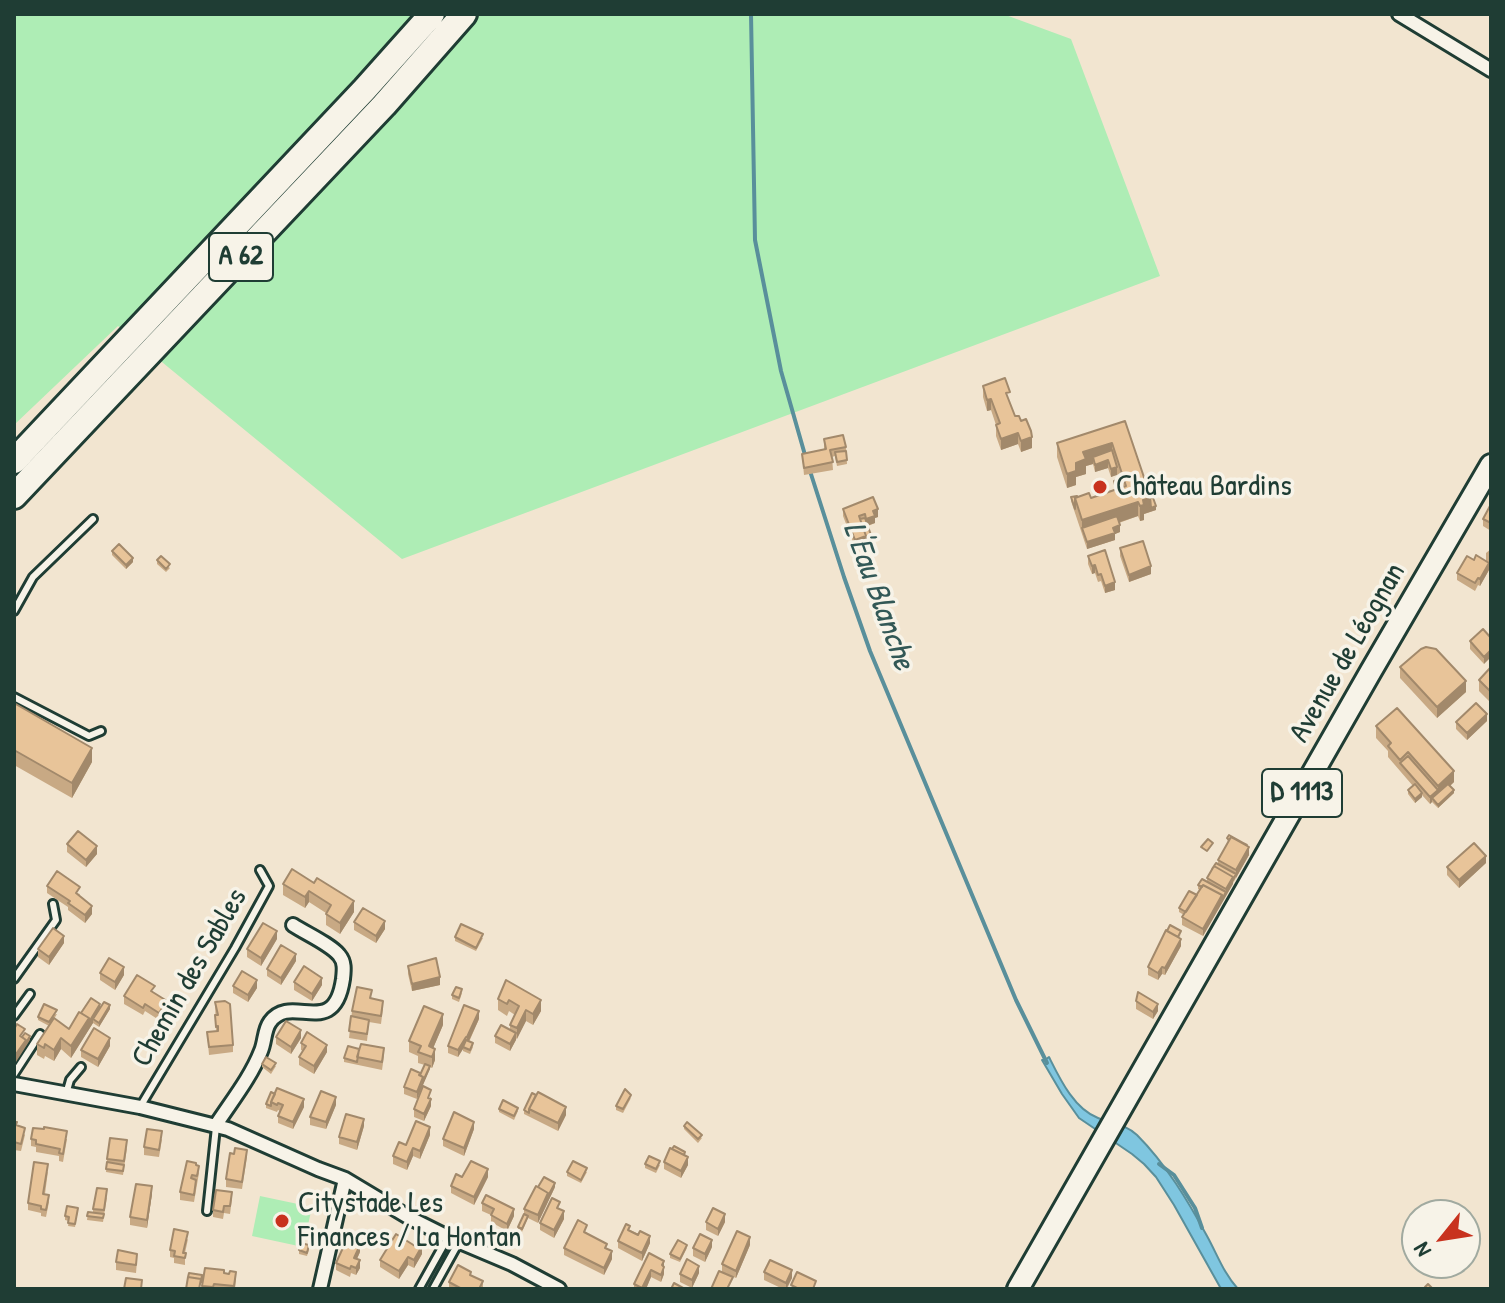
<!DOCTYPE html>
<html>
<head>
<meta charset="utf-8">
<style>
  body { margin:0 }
  #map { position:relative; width:1505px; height:1303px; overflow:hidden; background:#f2e5d0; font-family:"Patrick Hand",sans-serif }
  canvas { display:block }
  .frame { position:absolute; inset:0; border:16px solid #1f3d34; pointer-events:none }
  .north { position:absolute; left:1401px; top:1199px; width:80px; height:80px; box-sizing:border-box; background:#f7f3e8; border:2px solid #a1aaa0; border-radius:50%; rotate:240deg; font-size:22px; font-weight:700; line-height:32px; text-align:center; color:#1f3d34 }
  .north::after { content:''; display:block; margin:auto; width:28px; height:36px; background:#c8321e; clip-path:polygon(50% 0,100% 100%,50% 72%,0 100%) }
</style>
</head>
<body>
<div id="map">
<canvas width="1505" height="1303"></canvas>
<div class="frame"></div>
<div class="north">N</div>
</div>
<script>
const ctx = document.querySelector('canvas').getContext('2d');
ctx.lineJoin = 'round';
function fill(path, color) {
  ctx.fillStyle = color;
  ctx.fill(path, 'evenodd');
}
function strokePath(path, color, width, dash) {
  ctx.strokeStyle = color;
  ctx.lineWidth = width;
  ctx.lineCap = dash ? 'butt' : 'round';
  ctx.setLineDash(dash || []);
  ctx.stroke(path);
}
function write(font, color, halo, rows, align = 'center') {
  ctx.font = font + ' "Patrick Hand",sans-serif';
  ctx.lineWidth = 7;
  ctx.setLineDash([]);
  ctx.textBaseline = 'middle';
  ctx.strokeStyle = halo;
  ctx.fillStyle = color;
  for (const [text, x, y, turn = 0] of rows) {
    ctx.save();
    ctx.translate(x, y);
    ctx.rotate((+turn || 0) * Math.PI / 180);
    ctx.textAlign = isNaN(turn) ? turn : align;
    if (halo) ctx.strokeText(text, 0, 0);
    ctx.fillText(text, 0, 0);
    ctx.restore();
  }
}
fill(new Path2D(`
  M14 14H1003L1071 39 1160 276 402 559 118 326 14 425Z
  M260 1196 312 1207 303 1247 252 1236Z`), '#aeedb5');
const water = new Path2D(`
  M1049 1057C1060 1079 1074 1109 1098 1118 1113 1124 1125 1124 1137 1135 1166 1164 1188 1201 1207 1236 1217 1254 1224 1274 1238 1289H1222L1220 1287 1174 1205 1156 1177 1144 1164 1132 1154 1079 1118 1062 1094 1042 1060H1045Z`);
fill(water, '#7fc6e0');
strokePath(water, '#598f9b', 2);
strokePath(new Path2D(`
  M751 14 755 240 781 371 805 455
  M810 471 844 577 870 651 1016 1000 1047 1063
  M1159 1164 1174 1175 1195 1208 1202 1228`), '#598f9b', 4);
const lane = new Path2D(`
  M14 611 33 577 93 519
  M14 697 89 736 101 731
  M14 979 56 920 53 904
  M14 1016 30 994
  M14 1074 40 1034
  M66 1094 70 1080 81 1067
  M140 1107 235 948 269 886 260 870
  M207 1211 216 1127
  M419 1289 448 1237
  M433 1289 459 1242`);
const street = new Path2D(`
  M1399 14 1491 70
  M14 1084 140 1107 228 1129 318 1169 345 1179 410 1218 448 1237 512 1264 559 1289
  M216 1125C231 1102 251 1077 261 1051 265 1042 264 1030 270 1022 291 992 334 1041 343 979 344 970 345 962 339 955 330 944 305 933 293 925
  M320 1289 345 1179`);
const primary = new Path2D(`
  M1018 1289 1371 671 1491 465`);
const highway = new Path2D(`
  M14 461 365 89 432 14
  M14 496 384 105 464 14`);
strokePath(lane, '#1f3d34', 12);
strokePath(street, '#1f3d34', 18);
strokePath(primary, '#1f3d34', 26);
strokePath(highway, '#1f3d34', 30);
strokePath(lane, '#f7f3e8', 6);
strokePath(street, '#f7f3e8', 12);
strokePath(primary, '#f7f3e8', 20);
strokePath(highway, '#f7f3e8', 24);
fill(new Path2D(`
  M983 386 1010 403 1015 416 1021 421 1032 448 1021 452 1018 444 1001 450 996 436V425L991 410 987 411 983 397Z
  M1125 421 1150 496 1156 510 1144 514V520L1140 521 1138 516 1119 523 1120 532 1115 534V540L1087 549 1071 501V497L1091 498 1115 489 1114 481 1119 480 1117 474 1111 477 1108 468 1095 472 1093 464 1086 466V474L1076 477V485L1067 488 1057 457V443Z
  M824 439 846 447 847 464 837 466 835 456 832 457 833 470 804 475 802 454 824 449Z
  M1491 504V531L1483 526V519Z
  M843 509 878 517 875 518V523L868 526 872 541 855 547 843 516Z
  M1120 548 1151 574 1129 582 1120 556Z
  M1491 549V564L1486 561V553Z
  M112 551 133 562 126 569 112 555Z
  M1088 556 1115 590 1105 593 1101 581 1098 582 1095 573 1092 574 1088 564Z
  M157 560 170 568 166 572 157 564Z
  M1489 570 1480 586 1478 585 1475 591 1457 580V573Z
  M1491 638 1484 664 1470 649V641Z
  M1400 667 1466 692 1437 718 1400 678Z
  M1491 667V703L1479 691V680Z
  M14 703 92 762 72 798 14 765Z
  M1487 721 1467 740 1456 729V722Z
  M1376 726 1454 782 1450 786 1454 793 1438 808 1432 802 1430 804 1422 795V797L1415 803 1408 794V790L1413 786 1388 757V751L1376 738Z
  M1227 838 1249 855 1203 936 1182 925V917L1184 915 1179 912V908L1197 895 1200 890 1198 889V885L1207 882V878L1218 864V860L1228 842Z
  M67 844 97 854 86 867 67 852Z
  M1486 863 1459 888 1447 875V867Z
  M292 869 354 912 340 934 326 925V913L309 902 305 908 283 895V884Z
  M47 886 80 894 79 896 92 914 85 923 68 910V907L47 893Z
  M354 922 385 929 376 943 354 930Z
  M1181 935 1179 938 1181 946 1165 975 1162 974 1158 980 1148 975V967Z
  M455 937 483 938 476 951 455 941Z
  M277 939 261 966 247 957V949Z
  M64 943 49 965 38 957V949Z
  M296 961 281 985 267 976V969Z
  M408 966 440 985 412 991 408 974Z
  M100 973 124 975 115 990 100 980Z
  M506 980 541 1011 533 1025 526 1021 510 1051 495 1043V1036L510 1030V1025L515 1015 509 1011 507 1016 498 1010V999Z
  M294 982 322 985 312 1001 294 990Z
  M233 986 257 988 248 1002 233 993Z
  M155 993 167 1008 159 1020 145 1011 143 1015 124 1004V996Z
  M462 993 459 1002 452 999V995Z
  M372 999 383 1008 381 1024 369 1022 367 1041 349 1038 352 1011Z
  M1136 1001 1158 1011 1153 1019 1136 1009Z
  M215 1002 233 1045V1052L209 1055 207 1032 216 1031Z
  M100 1008 110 1009 99 1027 93 1023 71 1058 61 1049 54 1061 45 1056 44 1059 37 1055V1044L49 1026 38 1020V1017L57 1014 54 1019 69 1029 81 1013Z
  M479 1019 469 1042 473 1047 470 1054 463 1051V1049L458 1057 448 1053V1046Z
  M443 1025 433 1048 435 1060 432 1068 430 1067 417 1099 404 1094V1087L420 1073V1075L425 1065 418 1063V1056L409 1052V1041Z
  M276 1037 301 1038 291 1054 276 1044Z
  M301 1043 327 1052 314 1074 299 1065V1057L303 1051 301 1050Z
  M110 1046 98 1067 81 1057V1050Z
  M384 1056 382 1070 344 1062V1058Z
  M262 1064 276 1066 271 1074 262 1067Z
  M271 1092 304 1107 293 1129 278 1123V1116L280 1111 278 1110 277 1112 266 1108V1104Z
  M532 1093 566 1115 558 1131 524 1114V1110Z
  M431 1097V1106L424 1121 414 1117V1109Z
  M631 1098 623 1113 616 1110V1106Z
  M336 1105 326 1129 310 1125V1117Z
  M499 1109 518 1111 514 1120 499 1112Z
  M14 1122 25 1135 21 1151 14 1150Z
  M364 1126 357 1150 339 1144V1137Z
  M684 1126 702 1138 698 1143 684 1129Z
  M474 1129 464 1156 443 1146V1139Z
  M430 1135 420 1159 413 1156 407 1170 393 1164V1156L406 1145Z
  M31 1139H67L63 1162 59 1161V1156L36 1152V1147L31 1146Z
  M162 1139 159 1157 144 1155V1147Z
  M127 1148 123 1175 106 1172 107 1159Z
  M234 1154 247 1157 242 1189 226 1187V1179Z
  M685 1156 688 1165 681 1178 664 1169V1162Z
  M645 1164 660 1165 656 1173 645 1168Z
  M196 1165 199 1173 194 1202 180 1200V1192Z
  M48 1171 45 1194 49 1202 46 1217 41 1216V1213L28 1210V1203Z
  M567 1172H587L581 1183 567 1176Z
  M488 1177 474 1205 451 1193V1186Z
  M555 1187 538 1223 528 1218 522 1232 518 1230V1227L524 1215V1209Z
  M152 1194 147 1228 130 1225V1217Z
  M107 1197 103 1222 87 1220 88 1212 93 1213V1209Z
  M232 1199 230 1214 224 1213 223 1219 213 1217V1210Z
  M482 1203 514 1216 507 1231 491 1222V1215L482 1211Z
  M560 1209 564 1219 554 1238 540 1230V1223Z
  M78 1211 75 1227 68 1226 69 1221 65 1220V1216Z
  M706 1222H725L718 1236 706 1230Z
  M630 1230 639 1234 650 1243 642 1261 618 1248V1241Z
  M587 1232V1234L607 1249 612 1259 604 1275 564 1255V1248Z
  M188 1239 185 1253V1265L174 1263V1258L170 1257V1250Z
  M750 1245 736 1278 722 1272V1264Z
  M712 1247 705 1262 693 1256V1248Z
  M687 1248 680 1262 670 1258V1254Z
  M309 1249 307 1256 299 1254V1250Z
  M360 1252 357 1259 360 1268 356 1275 351 1273 350 1277 336 1270V1263Z
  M422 1254 414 1268 408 1265 399 1279 380 1267V1260Z
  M137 1261 136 1273 116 1270V1262Z
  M664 1261V1274L661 1282 651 1277 646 1289H634V1284Z
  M764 1272 792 1278 787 1289H783L764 1280Z
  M224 1273 236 1279 235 1289H202V1286Z
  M699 1273 692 1288 680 1282V1274Z
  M471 1275 483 1281V1289H449V1282Z`), '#c8a984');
fill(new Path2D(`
  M991 399V410L987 411V400Z
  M1018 433V444L1001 450V439Z
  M1032 437V448L1021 452V441Z
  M1112 443V458L1093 457V464L1086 466V474L1076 477V485L1067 488V474L1083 452Z
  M1108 460V468L1095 472V465Z
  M1117 467V475L1111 477V469Z
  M1151 498 1156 506V510L1144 514V520L1140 521V506L1143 500Z
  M1138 502V516L1084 534 1082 528V520Z
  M878 509V517L875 518V523L866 526V519L873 511Z
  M1120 525V532L1115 534V540L1087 549V542L1113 528Z
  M866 536 872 538V541L855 547V540Z
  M133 558V562L126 569V565Z
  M1489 563V570L1480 586V579Z
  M1095 565V573L1092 574V566Z
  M1151 566V574L1129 582V575Z
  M1115 582V590L1105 593V586Z
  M1491 650V657L1484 664V657Z
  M1466 681V692L1437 718V707Z
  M1324 696V700L1316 712V708Z
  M1487 714V721L1467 740V733Z
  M92 748V762L72 798V783Z
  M1454 771V782L1434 801 1432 798V802L1430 804V797L1438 790V786Z
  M1454 790V793L1438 808V805Z
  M1422 793V797L1415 803V799Z
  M97 846V854L86 867V860Z
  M1249 847V855L1236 878V870Z
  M1486 856V863L1459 888V880Z
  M1233 877V884L1203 936V929L1222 895 1226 892V889Z
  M309 891V902L305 908V897Z
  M354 901V912L340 934V923Z
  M92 906V914L85 923V915Z
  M385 921V929L376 943V936Z
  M277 931V939L261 966V958Z
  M64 936V943L49 965V957Z
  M1181 939V946L1165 975V968Z
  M296 954V961L281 985V978Z
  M124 967V975L115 990V982Z
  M1162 967V974L1158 980V973Z
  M440 977V985L412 991V984Z
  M322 978V985L312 1001V994Z
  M257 980V988L248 1002V995Z
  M541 1000V1011L533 1025V1014Z
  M167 1001V1008L159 1020V1013Z
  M100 1004V1012L93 1019V1023L71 1058V1046L89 1018Z
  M1158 1004V1011L1153 1019V1012Z
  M110 1005V1009L99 1027V1023Z
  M526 1010V1021L517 1039V1028Z
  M479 1011V1019L467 1045V1037Z
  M443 1014V1025L429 1058V1046Z
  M301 1030V1038L291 1054V1047Z
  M516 1033V1040L510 1051V1044Z
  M30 1036V1040L16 1062V1054L26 1040Z
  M466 1037V1044L458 1057V1050Z
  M61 1038V1049L54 1061V1050Z
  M110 1038V1046L98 1067V1059Z
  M327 1045V1052L314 1074V1066Z
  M435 1049V1060L432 1068V1057Z
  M430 1066V1069L417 1099V1092Z
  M336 1097V1105L326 1129V1122Z
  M304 1099V1107L293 1129V1122Z
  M431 1099V1106L424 1121V1114Z
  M566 1107V1115L558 1131V1123Z
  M364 1119V1126L357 1150V1142Z
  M474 1122V1129L464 1156V1148Z
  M430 1127V1135L420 1159V1151Z
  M413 1148V1156L407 1170V1162Z
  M688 1157V1165L681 1178V1171Z
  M488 1169V1177L474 1205V1197Z
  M555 1183V1187L538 1223V1215L548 1193Z
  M152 1186V1194L147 1228V1220Z
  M514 1209V1216L507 1231V1224Z
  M564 1211V1219L554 1238V1230Z
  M725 1214V1222L718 1236V1229Z
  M650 1236V1243L642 1261V1253Z
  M750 1237V1245L736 1278V1271Z
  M712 1240V1247L705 1262V1254Z
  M360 1245V1252L354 1265V1258Z
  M422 1246V1254L414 1268V1260Z
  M612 1251V1259L604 1275V1268Z
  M408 1257V1265L399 1279V1271Z
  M360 1260V1268L356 1275V1268Z
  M664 1261V1274L661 1282 662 1265Z
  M699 1266V1273L692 1288V1280Z
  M651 1270V1277L646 1289H642Z
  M792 1270V1278L786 1289V1283Z`), '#a2896b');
const building = new Path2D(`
  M1005 378 1010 392 1006 393 1015 416H1019L1021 421 1026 419 1031 431 1032 437 1021 441 1018 433 1001 439 996 425 1000 423 991 399 987 400 983 386Z
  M1125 421 1151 498 1143 500 1144 505 1140 506 1138 502 1082 520 1075 498 1089 493 1091 498 1126 486 1112 443 1083 452 1086 459 1076 463V471L1067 474 1057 443Z
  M843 435 846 447 830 450 833 462 804 468 802 454 826 449 824 439Z
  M1112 450 1117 467 1111 469 1108 460 1095 465 1093 457Z
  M846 451 847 460 837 462 835 452Z
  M1120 479 1122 487 1116 489 1114 481Z
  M1152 495 1156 506 1151 508 1150 496Z
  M1077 496V497L1075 498V509L1071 497Z
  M873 497 878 509 873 511 875 516 866 519 865 514 859 516 866 536 855 540 843 509Z
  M1491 504V523L1483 519Z
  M1117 516 1120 525 1113 528 1115 533 1087 542 1082 528Z
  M865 518 872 538 866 539V536L860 519Z
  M1143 541 1151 566 1129 575 1120 548Z
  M119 544 133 558 126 565 112 551Z
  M1105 550 1115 582 1105 586 1101 574 1098 575 1095 565 1092 566 1088 556Z
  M1476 555 1489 563 1480 579 1478 578 1475 583 1457 573 1467 556 1474 560Z
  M161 556 170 564 166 569 157 560Z
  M1483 629 1491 638V650L1484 657 1470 641Z
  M1426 647 1436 649 1466 681 1437 707 1400 667 1421 649Z
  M1491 667V692L1479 680Z
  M1319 693 1324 696 1316 708 1311 705Z
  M14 703 92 748 72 783 14 750Z
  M1476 703 1487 714 1467 733 1456 722Z
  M1397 708 1454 771 1438 786 1408 752 1400 760 1388 746 1391 743 1376 726Z
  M1408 756 1438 790 1430 797 1400 763Z
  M1415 784 1422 793 1415 799 1408 790Z
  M1448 784 1454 790 1438 805 1432 798Z
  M78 831 97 846 86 860 67 844Z
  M1229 835 1247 845 1231 837 1229 840 1227 838Z
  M1231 837 1249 847 1236 870 1218 860Z
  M1208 839 1213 843 1207 851 1201 847Z
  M1474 843 1486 856 1459 880 1447 867Z
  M1216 863 1236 874 1233 880V877L1214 866 1212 869Z
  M1214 866 1233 877 1226 889 1207 878Z
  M292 869 314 883 317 878 354 901 340 923 326 914 331 905 309 891 305 897 283 884Z
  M57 871 80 887 76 893 92 906 85 915 68 903 70 901 47 886Z
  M1202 879 1226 892 1222 899V895L1203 885 1202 887 1198 885Z
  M1203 885 1222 895 1203 929 1182 917Z
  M1189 891 1197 895 1186 912 1179 908Z
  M363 908 385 921 376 936 354 922Z
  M263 923 277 931 261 958 247 949Z
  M461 924 483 934 476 948 455 937Z
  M1170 925 1181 931 1178 937 1167 931Z
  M53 928 64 936 49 957 38 949Z
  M1166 930 1181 939 1165 968 1162 967 1158 973 1148 967Z
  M281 945 296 954 281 978 267 969Z
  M109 958 124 967 115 982 100 973Z
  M436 958 440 977 412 984 408 966Z
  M304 966 322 978 312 994 294 982Z
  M242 971 257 980 248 995 233 986Z
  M137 975 155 986 151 991 167 1001 159 1013 145 1004 143 1008 124 996Z
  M506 980 541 1000 533 1014 526 1010 517 1028 510 1025 519 1006 509 1000 507 1004 498 999Z
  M357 987 372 990 370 998 383 1001 381 1016 352 1011Z
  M456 987 462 989 459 998 452 995Z
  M1138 992 1158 1004 1153 1012 1136 1001Z
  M91 998 100 1004 89 1022V1018L81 1013Z
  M225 1001 230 1004 233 1045 209 1047 207 1032 218 1031V1026L216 1027 215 1015H218L215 1002Z
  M104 1002 110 1005 99 1023 93 1019Z
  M44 1004 57 1010 49 1022 38 1017Z
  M464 1005 479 1011 467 1037H466L458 1050 448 1046Z
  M424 1006 443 1014 429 1046 435 1049 432 1057 418 1052 421 1046 409 1041Z
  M79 1012 89 1018 71 1046 61 1038 54 1050 45 1044 44 1048 37 1044 54 1018 69 1029Z
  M351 1016 369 1020 367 1034 349 1031Z
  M286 1021 301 1030 291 1047 276 1037Z
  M17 1024 25 1029 20 1036 26 1040 16 1054 14 1053V1029Z
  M501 1025 516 1033 510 1044 495 1036Z
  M94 1028 110 1038 98 1059 81 1050Z
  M307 1032 327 1045 314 1066 299 1057 306 1046 301 1043Z
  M25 1033 30 1036 26 1043V1040L22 1037Z
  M466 1040 473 1043 470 1050 463 1047Z
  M361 1044 384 1048 382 1062 357 1057Z
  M348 1046 359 1049 357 1062 344 1058Z
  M266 1057 276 1063 271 1070 262 1064Z
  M425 1064 430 1066 423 1081V1077L420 1075Z
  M411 1069 420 1073 419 1075 423 1077 417 1092 404 1087Z
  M423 1086 431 1090 428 1098 431 1099 424 1114 414 1109Z
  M277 1088 304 1099 293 1122 278 1116 283 1105 278 1103 277 1105 271 1102Z
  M625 1089 631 1095 623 1109 616 1106Z
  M321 1091 336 1097 326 1122 310 1117Z
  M271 1092 275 1094 271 1102V1106L266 1104Z
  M538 1092 566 1107 558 1123 529 1109Z
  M532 1093 536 1095 529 1109V1113L524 1110Z
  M503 1100 518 1108 514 1116 499 1109Z
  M454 1112 474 1122 464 1148 443 1139Z
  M346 1114 364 1119 357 1142 339 1137Z
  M416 1121 430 1127 420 1151 413 1148 407 1162 393 1156 399 1142 406 1145Z
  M14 1122H17L16 1125 25 1128 21 1144 14 1142Z
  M687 1122 702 1135 698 1139 684 1126Z
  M44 1127 67 1131 63 1154 59 1153 60 1149 36 1144V1140L31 1139 33 1128 44 1129Z
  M147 1129 162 1131 159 1150 144 1147Z
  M110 1138 127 1140 124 1161 107 1159Z
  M674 1146 685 1152 684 1155 672 1149Z
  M235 1148 247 1150 242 1182 226 1179 230 1153 234 1154Z
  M670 1148 688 1157 681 1171 664 1162Z
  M649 1156 660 1161 656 1169 645 1164Z
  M187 1161 196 1163V1165L199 1166 197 1176 192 1175 191 1178 196 1180 194 1195 180 1192Z
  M471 1161 488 1169 474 1197 451 1186 456 1174 462 1177Z
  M573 1161 587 1168 581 1180 567 1172Z
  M34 1162 48 1164 43 1194 49 1195 46 1210 41 1209V1206L28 1203Z
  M107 1162 124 1165 123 1171 106 1169Z
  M544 1177 555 1183 548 1196V1193L538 1187Z
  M136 1184 152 1186 147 1220 130 1217Z
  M536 1186 548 1193 538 1215 524 1209Z
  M97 1188 107 1189 104 1210 93 1209Z
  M216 1190 232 1192 230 1206H224L223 1212 213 1210Z
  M486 1195 514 1209 507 1224 491 1215 494 1209 482 1203Z
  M552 1198 560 1202 557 1208 564 1211 554 1230 540 1223Z
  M67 1206 78 1208 75 1224 68 1223 69 1217 65 1216Z
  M713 1208 725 1214 718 1229 706 1222Z
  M88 1212 104 1214 103 1218 87 1216Z
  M524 1214 528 1216 522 1229 518 1227Z
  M578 1220 587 1225 584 1232 607 1244 605 1248 612 1251 604 1268 564 1248Z
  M626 1224 630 1226 628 1230 638 1235 640 1231 650 1236 642 1253 618 1241Z
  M174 1229 188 1232 183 1253H186L185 1258 174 1256 175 1251 170 1250Z
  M737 1231 750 1237 736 1271 722 1264Z
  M396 1234 415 1246 416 1243 422 1246 414 1260 408 1257 399 1271 380 1260Z
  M700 1234 712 1240 705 1254 693 1248Z
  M347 1239 360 1245 354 1258 360 1260 356 1268 351 1266 350 1269 336 1263Z
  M678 1240 687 1245 680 1259 670 1254Z
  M300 1243 309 1245 307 1253 299 1250Z
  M118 1250 137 1254 136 1265 116 1262Z
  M649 1253 664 1261 662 1265 664 1267 661 1275 651 1270 642 1288 634 1284Z
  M687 1259 699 1266 692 1280 680 1274Z
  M770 1260 792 1270 786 1283 764 1272Z
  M458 1265 471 1272 470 1275 483 1281 479 1289H462L449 1282Z
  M205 1268 224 1270V1273L229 1274 230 1271 236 1272 234 1286 214 1284 213 1287 202 1286Z
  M719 1271 733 1277 727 1289H711Z
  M797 1272 816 1281 813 1289H799L791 1285Z
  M189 1273 202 1275 201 1282V1279L188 1277Z
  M188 1277 201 1279 199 1289H186Z
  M126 1278 142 1280 141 1289H124Z
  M674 1283 685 1289H671Z
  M1428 1284 1433 1289H1427L1425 1287Z`);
fill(building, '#e8c499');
strokePath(building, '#a2896b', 2);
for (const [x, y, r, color] of [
  [1100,487,8,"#c8321e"],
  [282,1221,8,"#c8321e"]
]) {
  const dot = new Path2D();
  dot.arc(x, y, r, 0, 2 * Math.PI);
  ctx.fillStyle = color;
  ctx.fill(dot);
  strokePath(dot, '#f7f3e8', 3);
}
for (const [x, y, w] of [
  [241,257,64],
  [1302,793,80]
]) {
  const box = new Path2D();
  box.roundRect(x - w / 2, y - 24, w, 48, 6);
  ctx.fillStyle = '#f7f3e8';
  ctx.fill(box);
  strokePath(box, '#1f3d34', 2);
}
write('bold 28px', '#1f3d34', null, [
  ["A 62",241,257],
  ["D 1113",1302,793]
]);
write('30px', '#1f3d34', '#f7f3e8', [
  ["Château Bardins",1116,487],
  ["Citystade Les",298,1204],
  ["Finances / La Hontan",298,1238]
], 'left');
write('30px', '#1f3d34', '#f7f3e8', [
  ["Avenue de Léognan",1348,653,-60],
  ["Chemin des Sables",190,978,-60]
]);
write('italic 32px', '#325856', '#f7f3e8', [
  ["L'Eau Blanche",878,596,70]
]);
</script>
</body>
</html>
